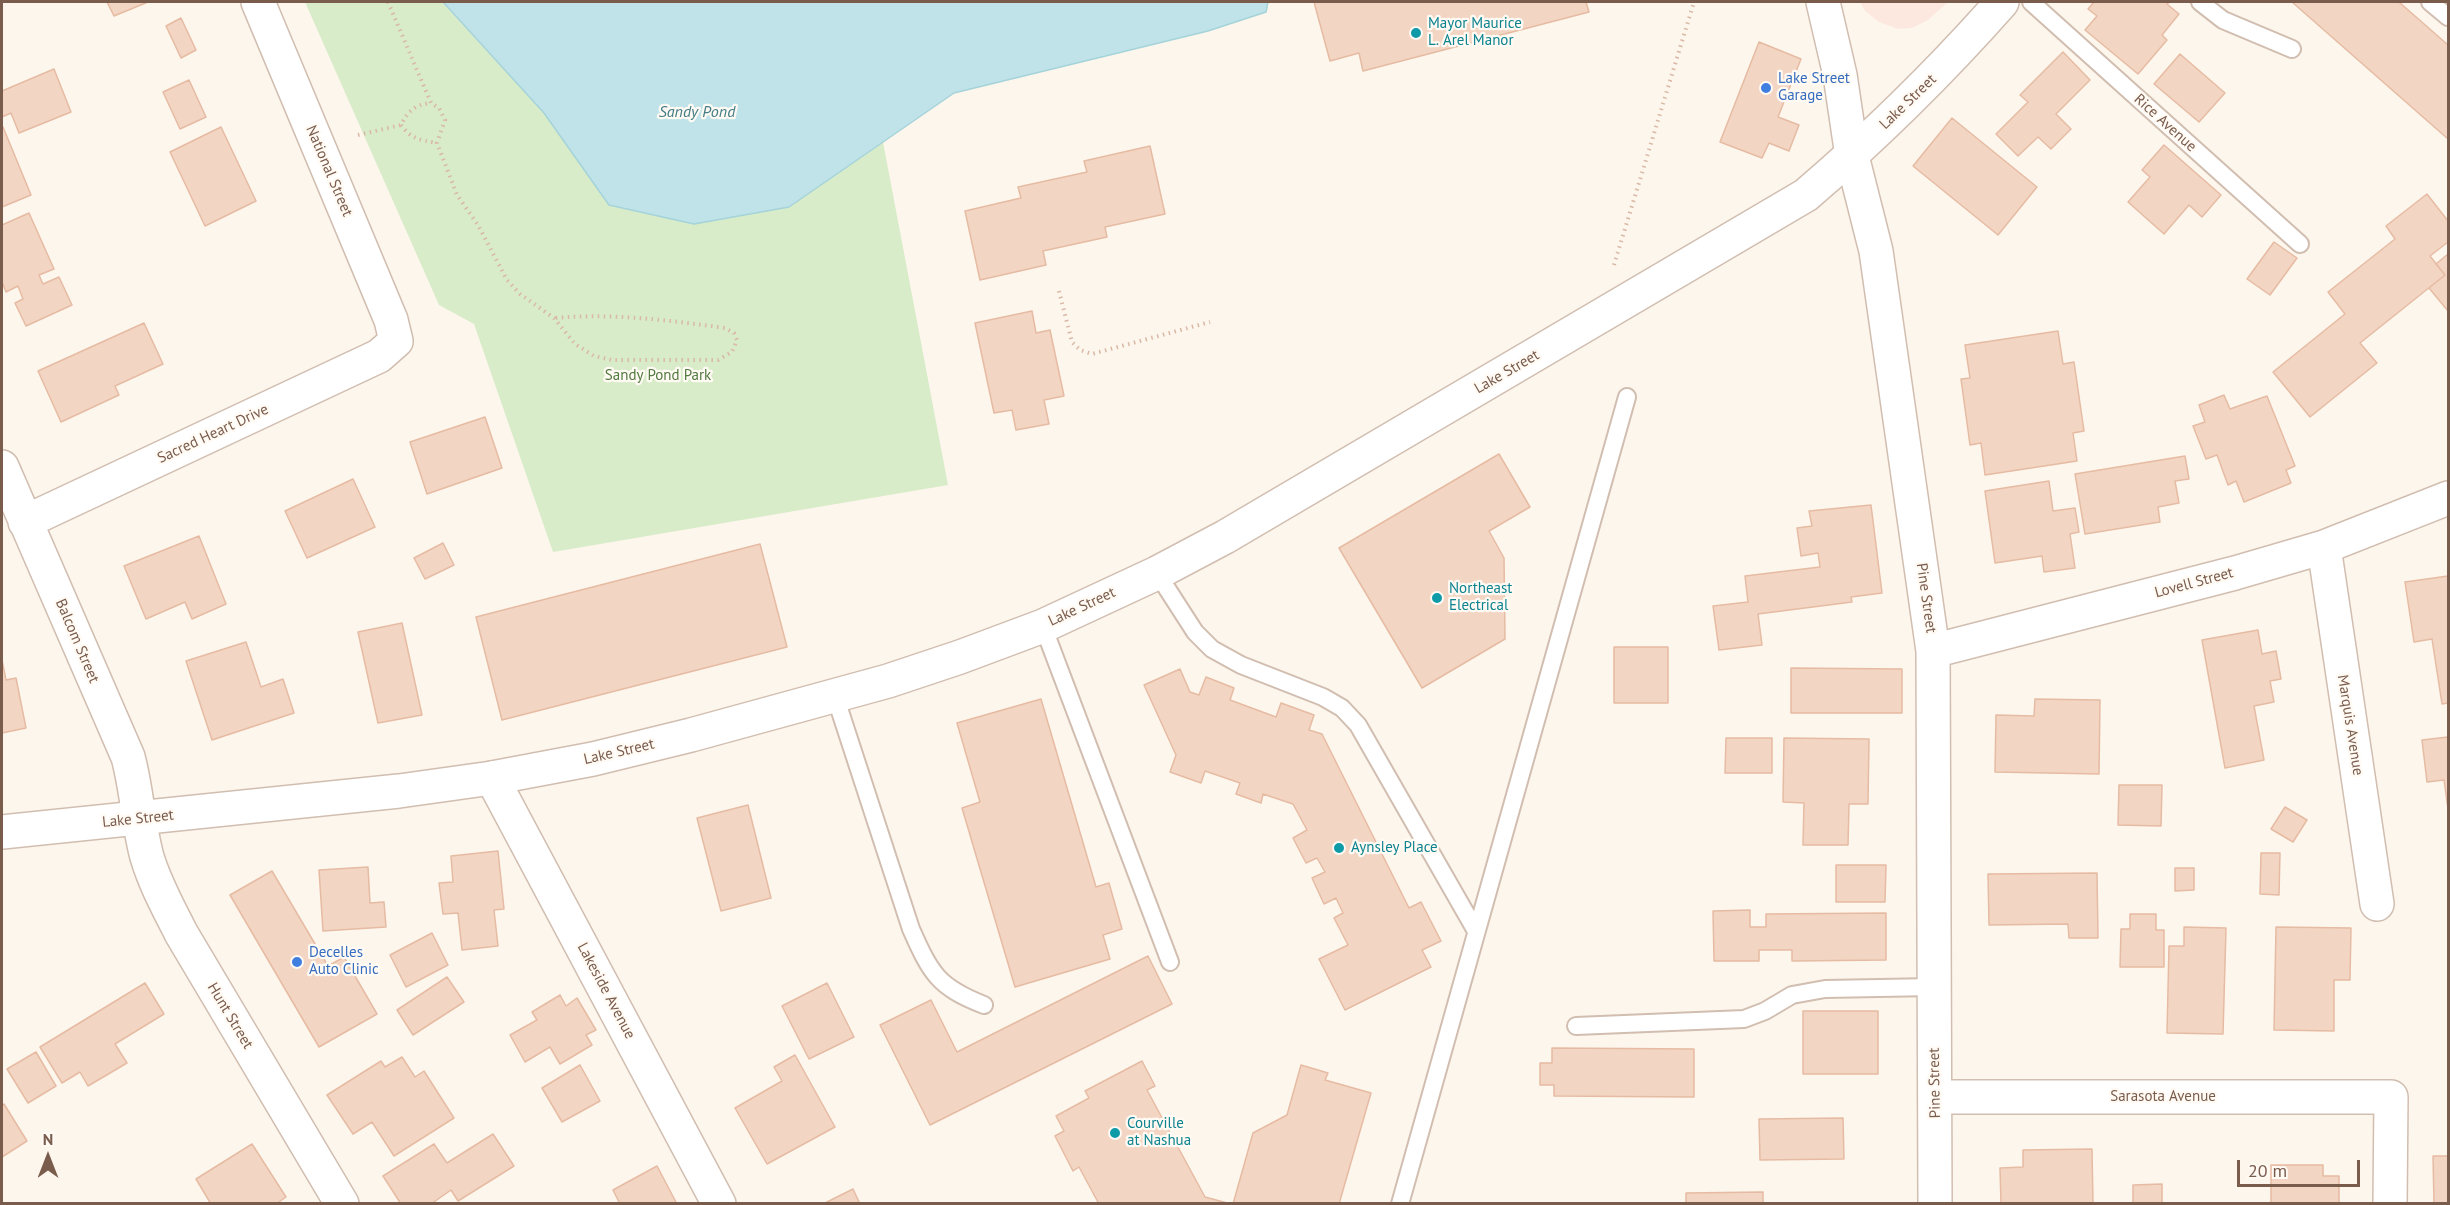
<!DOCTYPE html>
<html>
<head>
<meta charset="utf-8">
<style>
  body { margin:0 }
  #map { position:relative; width:2450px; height:1205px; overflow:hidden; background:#fdf6ec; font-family:"PT Sans",sans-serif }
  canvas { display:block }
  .frame { position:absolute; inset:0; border:3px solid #7a5c4d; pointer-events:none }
  .north { position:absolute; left:18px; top:1127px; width:60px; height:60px; -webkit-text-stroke:4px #fffaf3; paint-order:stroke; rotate:0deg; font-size:16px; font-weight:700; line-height:24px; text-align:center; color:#7a5c4d }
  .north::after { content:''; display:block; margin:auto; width:21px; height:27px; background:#7a5c4d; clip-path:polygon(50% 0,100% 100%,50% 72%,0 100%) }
  .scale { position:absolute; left:2237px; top:1160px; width:123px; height:27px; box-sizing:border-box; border:3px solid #7a5c4d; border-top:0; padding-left:8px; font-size:18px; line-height:21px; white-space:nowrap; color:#7a5c4d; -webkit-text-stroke:4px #fffaf3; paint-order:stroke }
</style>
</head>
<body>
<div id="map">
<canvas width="2450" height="1205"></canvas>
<div class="frame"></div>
<div class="north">N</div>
<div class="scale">20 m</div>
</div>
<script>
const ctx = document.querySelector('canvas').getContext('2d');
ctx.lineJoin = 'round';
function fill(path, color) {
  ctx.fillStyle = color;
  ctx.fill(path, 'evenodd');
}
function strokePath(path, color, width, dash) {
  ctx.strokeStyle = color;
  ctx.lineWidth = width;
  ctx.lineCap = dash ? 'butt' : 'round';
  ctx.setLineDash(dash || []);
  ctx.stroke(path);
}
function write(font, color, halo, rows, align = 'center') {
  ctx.font = font + ' "PT Sans",sans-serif';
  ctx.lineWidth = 4.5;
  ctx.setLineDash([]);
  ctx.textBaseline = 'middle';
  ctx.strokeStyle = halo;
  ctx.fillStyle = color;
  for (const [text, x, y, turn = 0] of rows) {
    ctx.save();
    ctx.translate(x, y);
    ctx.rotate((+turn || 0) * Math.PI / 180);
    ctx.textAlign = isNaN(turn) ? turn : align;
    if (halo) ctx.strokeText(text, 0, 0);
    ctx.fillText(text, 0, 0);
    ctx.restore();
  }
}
fill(new Path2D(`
  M1860 2H1948L1928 20 1912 28 1898 29 1879 22 1865 11Z`), '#fde8e0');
fill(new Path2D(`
  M305 2H442L544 113 609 205 694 224 789 207 883 142 948 485 553 552 474 324 439 305Z`), '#d8ecc9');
const water = new Path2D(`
  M443 2H442H1268L1266 12 1208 31 954 93 789 207 694 224 609 205 544 113Z`);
fill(water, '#bfe3e8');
strokePath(water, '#a5d3da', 1.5);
const building = new Path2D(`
  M107 2H148L114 16Z
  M1314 2H1586L1589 12 1363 71 1359 53 1330 61Z
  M2094 2H2170L2167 4 2179 14 2162 35 2167 40 2138 74 2085 30 2097 16 2088 9Z
  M2292 2H2399L2448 45V139Z
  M181 18 196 50 181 58 166 26Z
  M1759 42 1801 59 1778 117 1799 125 1789 151 1769 143 1762 158 1720 142Z
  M2063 52 2090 80 2056 114 2071 129 2051 149 2038 137 2018 156 1996 134 2028 102 2020 95Z
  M2180 54 2225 93 2199 122 2154 84Z
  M54 69 71 112 19 133 11 113 2 117V91Z
  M189 80 206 117 180 129 163 92Z
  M1952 118 2037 187 1998 235 1913 166Z
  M3 127 31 195 2 207V128Z
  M221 127 256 201 205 226 170 152Z
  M2164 145 2221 195 2202 217 2189 205 2164 234 2128 202 2150 177 2142 170Z
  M1150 146 1165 214 1105 227 1107 237 1043 251 1046 265 980 280 965 211 1021 198 1018 187 1087 172 1084 161Z
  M2427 194 2448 221V242L2430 256 2445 275 2360 343 2377 363 2310 417 2273 372 2345 314 2328 292 2395 239 2386 226Z
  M29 213 54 269 39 275 43 284 59 277 72 305 26 326 15 303 23 299 18 286 6 292 2 282V225Z
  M2274 242 2297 258 2270 295 2247 279Z
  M2448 254V311L2429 288 2445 275 2436 264Z
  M1032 311 1036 333 1050 330 1064 396 1044 400 1049 424 1016 430 1012 410 994 413 975 323Z
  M144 323 163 364 115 386 119 395 61 422 38 371Z
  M2058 331 2063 364 2074 362 2084 431 2073 433 2077 461 1985 475 1981 443 1970 445 1961 379 1970 378 1965 345Z
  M2224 395 2230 409 2267 396 2295 466 2286 470 2291 483 2244 502 2236 481 2228 485 2217 455 2206 459 2193 426 2205 422 2199 405Z
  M485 417 502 468 427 494 410 442Z
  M1499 454 1530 507 1489 531 1504 558 1505 639 1422 688 1339 548Z
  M2185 456 2189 479 2175 481 2179 503 2158 507 2160 522 2085 534 2075 474Z
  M353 479 375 527 307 558 285 511Z
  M2049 481 2053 511 2075 508 2079 532 2070 534 2075 568 2044 572 2042 556 1995 563 1985 491Z
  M1871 505 1882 593 1851 597 1852 602 1758 614 1762 645 1719 650 1713 606 1748 602 1745 576 1820 567 1818 553 1801 556 1797 528 1812 526 1809 511Z
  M199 536 226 604 192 619 185 602 146 619 124 566Z
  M443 543 454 565 425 579 414 558Z
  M760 544 787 647 502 720 476 617Z
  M2448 576V703L2442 704 2432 639 2414 642 2405 582Z
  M402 623 422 715 378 723 358 632Z
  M2258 630 2262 654 2276 651 2281 679 2270 681 2274 702 2254 706 2264 760 2225 768 2202 640Z
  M246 642 261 687 283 679 294 713 212 740 186 661Z
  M1614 647H1668V703H1614Z
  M2 660 6 680 16 678 26 728 2 733Z
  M1791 668 1902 669V713H1791Z
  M1180 669 1190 692 1199 695 1206 677 1234 688 1230 700 1276 717 1281 703 1314 715 1309 730 1322 734 1409 908 1421 902 1441 941 1422 950 1431 967 1345 1010 1319 959 1348 945 1334 918 1343 913 1336 898 1324 904 1312 878 1325 872 1317 858 1306 863 1293 838 1307 830 1293 804 1263 794 1261 803 1236 794 1240 783 1205 771 1201 783 1170 772 1176 755 1144 685Z
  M1041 699 1096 887 1109 883 1122 929 1103 935 1110 959 1015 987 962 808 980 802 957 723Z
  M2035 699 2100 700 2099 774 1995 772 1996 715 2034 716Z
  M2448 737V809L2444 780 2427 782 2422 740Z
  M1726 738H1772V773H1725Z
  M1784 738 1869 739 1868 804H1849L1848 845H1803L1804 803 1783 802Z
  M2119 785H2162L2161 826 2118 825Z
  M748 805 771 898 721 911 697 818Z
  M2285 807 2307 820 2293 842 2271 829Z
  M498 851 504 909 494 910 498 946 462 950 458 913 443 914 439 883 453 882 451 856Z
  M2261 853H2280L2279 895 2260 894Z
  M1836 865H1886L1885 902H1836Z
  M368 867 370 903 384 902 386 927 323 931 319 870Z
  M2175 868H2194V890L2175 891Z
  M272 871 328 966 344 957 377 1014 319 1047 230 895Z
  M2097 873 2098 938H2069L2068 924 1989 925 1988 874Z
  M1750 910V927H1766V914L1886 913V960L1792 961V950H1759V961H1714L1713 911Z
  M2130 914H2156V930H2164V967H2120L2121 929H2130Z
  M2184 927 2226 928 2223 1034 2167 1033 2169 946H2184Z
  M2276 927 2351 928 2350 980H2334V1031L2274 1030Z
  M432 933 448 965 406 987 390 955Z
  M1148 956 1172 1004 930 1125 880 1025 931 1000 957 1052Z
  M447 977 464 1002 413 1035 397 1010Z
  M145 983 164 1014 115 1044 127 1063 88 1086 80 1072 62 1083 40 1047Z
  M827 983 854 1037 809 1059 782 1006Z
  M560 995 566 1006 577 998 596 1030 586 1035 592 1045 560 1064 550 1047 525 1062 510 1035 537 1020 532 1012Z
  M1803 1011H1878V1074H1803Z
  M1552 1048 1694 1049V1097L1554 1096V1085H1540V1063H1552Z
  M36 1052 56 1086 28 1103 7 1069Z
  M795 1055 835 1127 767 1164 735 1108 782 1081 774 1067Z
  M402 1057 415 1077 424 1071 454 1118 394 1156 372 1122 353 1134 327 1095 381 1061 385 1067Z
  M1142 1061 1155 1086 1147 1090 1205 1197 1231 1204H1099L1079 1167 1073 1171 1055 1136 1064 1131 1056 1116 1089 1098 1085 1091Z
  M580 1065 600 1101 562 1122 542 1088Z
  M1301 1065 1328 1073 1325 1080 1371 1093 1339 1204H1233L1253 1133 1287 1115Z
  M4 1104 27 1141 2 1157V1106Z
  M1843 1118 1844 1159 1760 1160 1759 1119Z
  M493 1134 514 1166 458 1201 451 1190 431 1204H401L383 1176 434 1144 447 1163Z
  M252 1144 286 1197 276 1204H211L196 1179Z
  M2092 1149 2093 1204H2001L2000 1168 2023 1167V1150Z
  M2433 1156H2448V1204H2434Z
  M2271 1165H2323V1176H2339V1204H2271Z
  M657 1166 677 1204H620L613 1190Z
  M2162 1184V1204H2133V1185Z
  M853 1189 860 1204H823Z
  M1763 1192V1204H1686V1193Z`);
fill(building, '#f3d5c3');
strokePath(building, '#e6bba3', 1.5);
const service = new Path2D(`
  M2031 2 2300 244
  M2200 2 2223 20 2292 49
  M2430 2 2448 17
  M1157 573 1195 632 1212 649 1241 665 1323 697 1342 708 1358 725 1476 931
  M1043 626 1170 962
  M835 696 911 929C931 974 938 987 984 1005
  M1576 1026 1744 1019 1765 1011 1792 995 1825 989 1934 987
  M1400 1204 1627 397`);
const minor = new Path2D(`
  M1823 2 1840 75 1852 156 1876 251 1933 651 1935 1204
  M2 467 128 757C137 790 138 824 147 857 155 884 169 909 181 933L342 1204
  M25 522 379 356 396 341 391 320 258 2
  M2324 547 2377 904
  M1933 651 2235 573 2324 547 2448 498
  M492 778 719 1204
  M1935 1097H2391L2390 1204`);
const tertiary = new Path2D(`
  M2 832 399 791 492 778 593 759 691 735 888 681 960 657 1043 626 1157 573 1225 537 1806 195C1876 135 1941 71 2002 2`);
strokePath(service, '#d1beb0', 20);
strokePath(minor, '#d1beb0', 36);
strokePath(tertiary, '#d1beb0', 36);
strokePath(new Path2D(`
  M388 2 431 103 439 108 445 120 437 143 457 195 478 225 507 280 520 294 554 318 575 344 594 356 612 360H718L732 352 737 340 734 333 725 328C666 320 614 313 554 318
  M401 125C411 139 420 140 437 143
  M358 135 401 125C408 111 415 105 430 103
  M1614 265 1694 2
  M1059 291 1072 342 1080 350 1092 354 1210 322`), '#d9b8a5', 4, [1.5, 4.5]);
strokePath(service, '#fff', 16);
strokePath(minor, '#fff', 33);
strokePath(tertiary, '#fff', 33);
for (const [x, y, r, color] of [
  [1416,33,6,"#0f9aa8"],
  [1766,88,6,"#3f7fe0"],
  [1437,598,6,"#0f9aa8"],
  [1339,848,6,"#0f9aa8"],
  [297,962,6,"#3f7fe0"],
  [1115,1133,6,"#0f9aa8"]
]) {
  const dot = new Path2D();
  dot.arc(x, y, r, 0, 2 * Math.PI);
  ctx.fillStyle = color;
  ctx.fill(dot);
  strokePath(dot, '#fffaf3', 2);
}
write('15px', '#0d838f', '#fffaf3', [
  ["Mayor Maurice",1428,24],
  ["L. Arel Manor",1428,41],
  ["Northeast",1449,589],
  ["Electrical",1449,606],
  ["Aynsley Place",1351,848],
  ["Courville",1127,1124],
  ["at Nashua",1127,1141]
], 'left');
write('15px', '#366cbe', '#fffaf3', [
  ["Lake Street",1778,79],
  ["Garage",1778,96],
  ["Decelles",309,953],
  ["Auto Clinic",309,970]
], 'left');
write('15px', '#7a5c4d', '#fffaf3', [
  ["Lake Street",1908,102,-44],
  ["Rice Avenue",2165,123,42],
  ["National Street",329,171,67],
  ["Lake Street",1507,372,-30],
  ["Sacred Heart Drive",213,434,-25],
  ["Lovell Street",2194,583,-15],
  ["Pine Street",1926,598,82],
  ["Lake Street",1082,607,-25],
  ["Balcom Street",77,641,67],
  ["Marquis Avenue",2350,725,81],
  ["Lake Street",619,752,-13],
  ["Lake Street",138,819,-6],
  ["Lakeside Avenue",606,991,62],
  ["Hunt Street",230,1016,59],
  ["Pine Street",1935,1083,-91],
  ["Sarasota Avenue",2163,1097]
]);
write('15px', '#537a41', '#fffaf3', [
  ["Sandy Pond Park",658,376]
]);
write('italic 16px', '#437c86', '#fffaf3', [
  ["Sandy Pond",697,112]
]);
</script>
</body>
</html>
